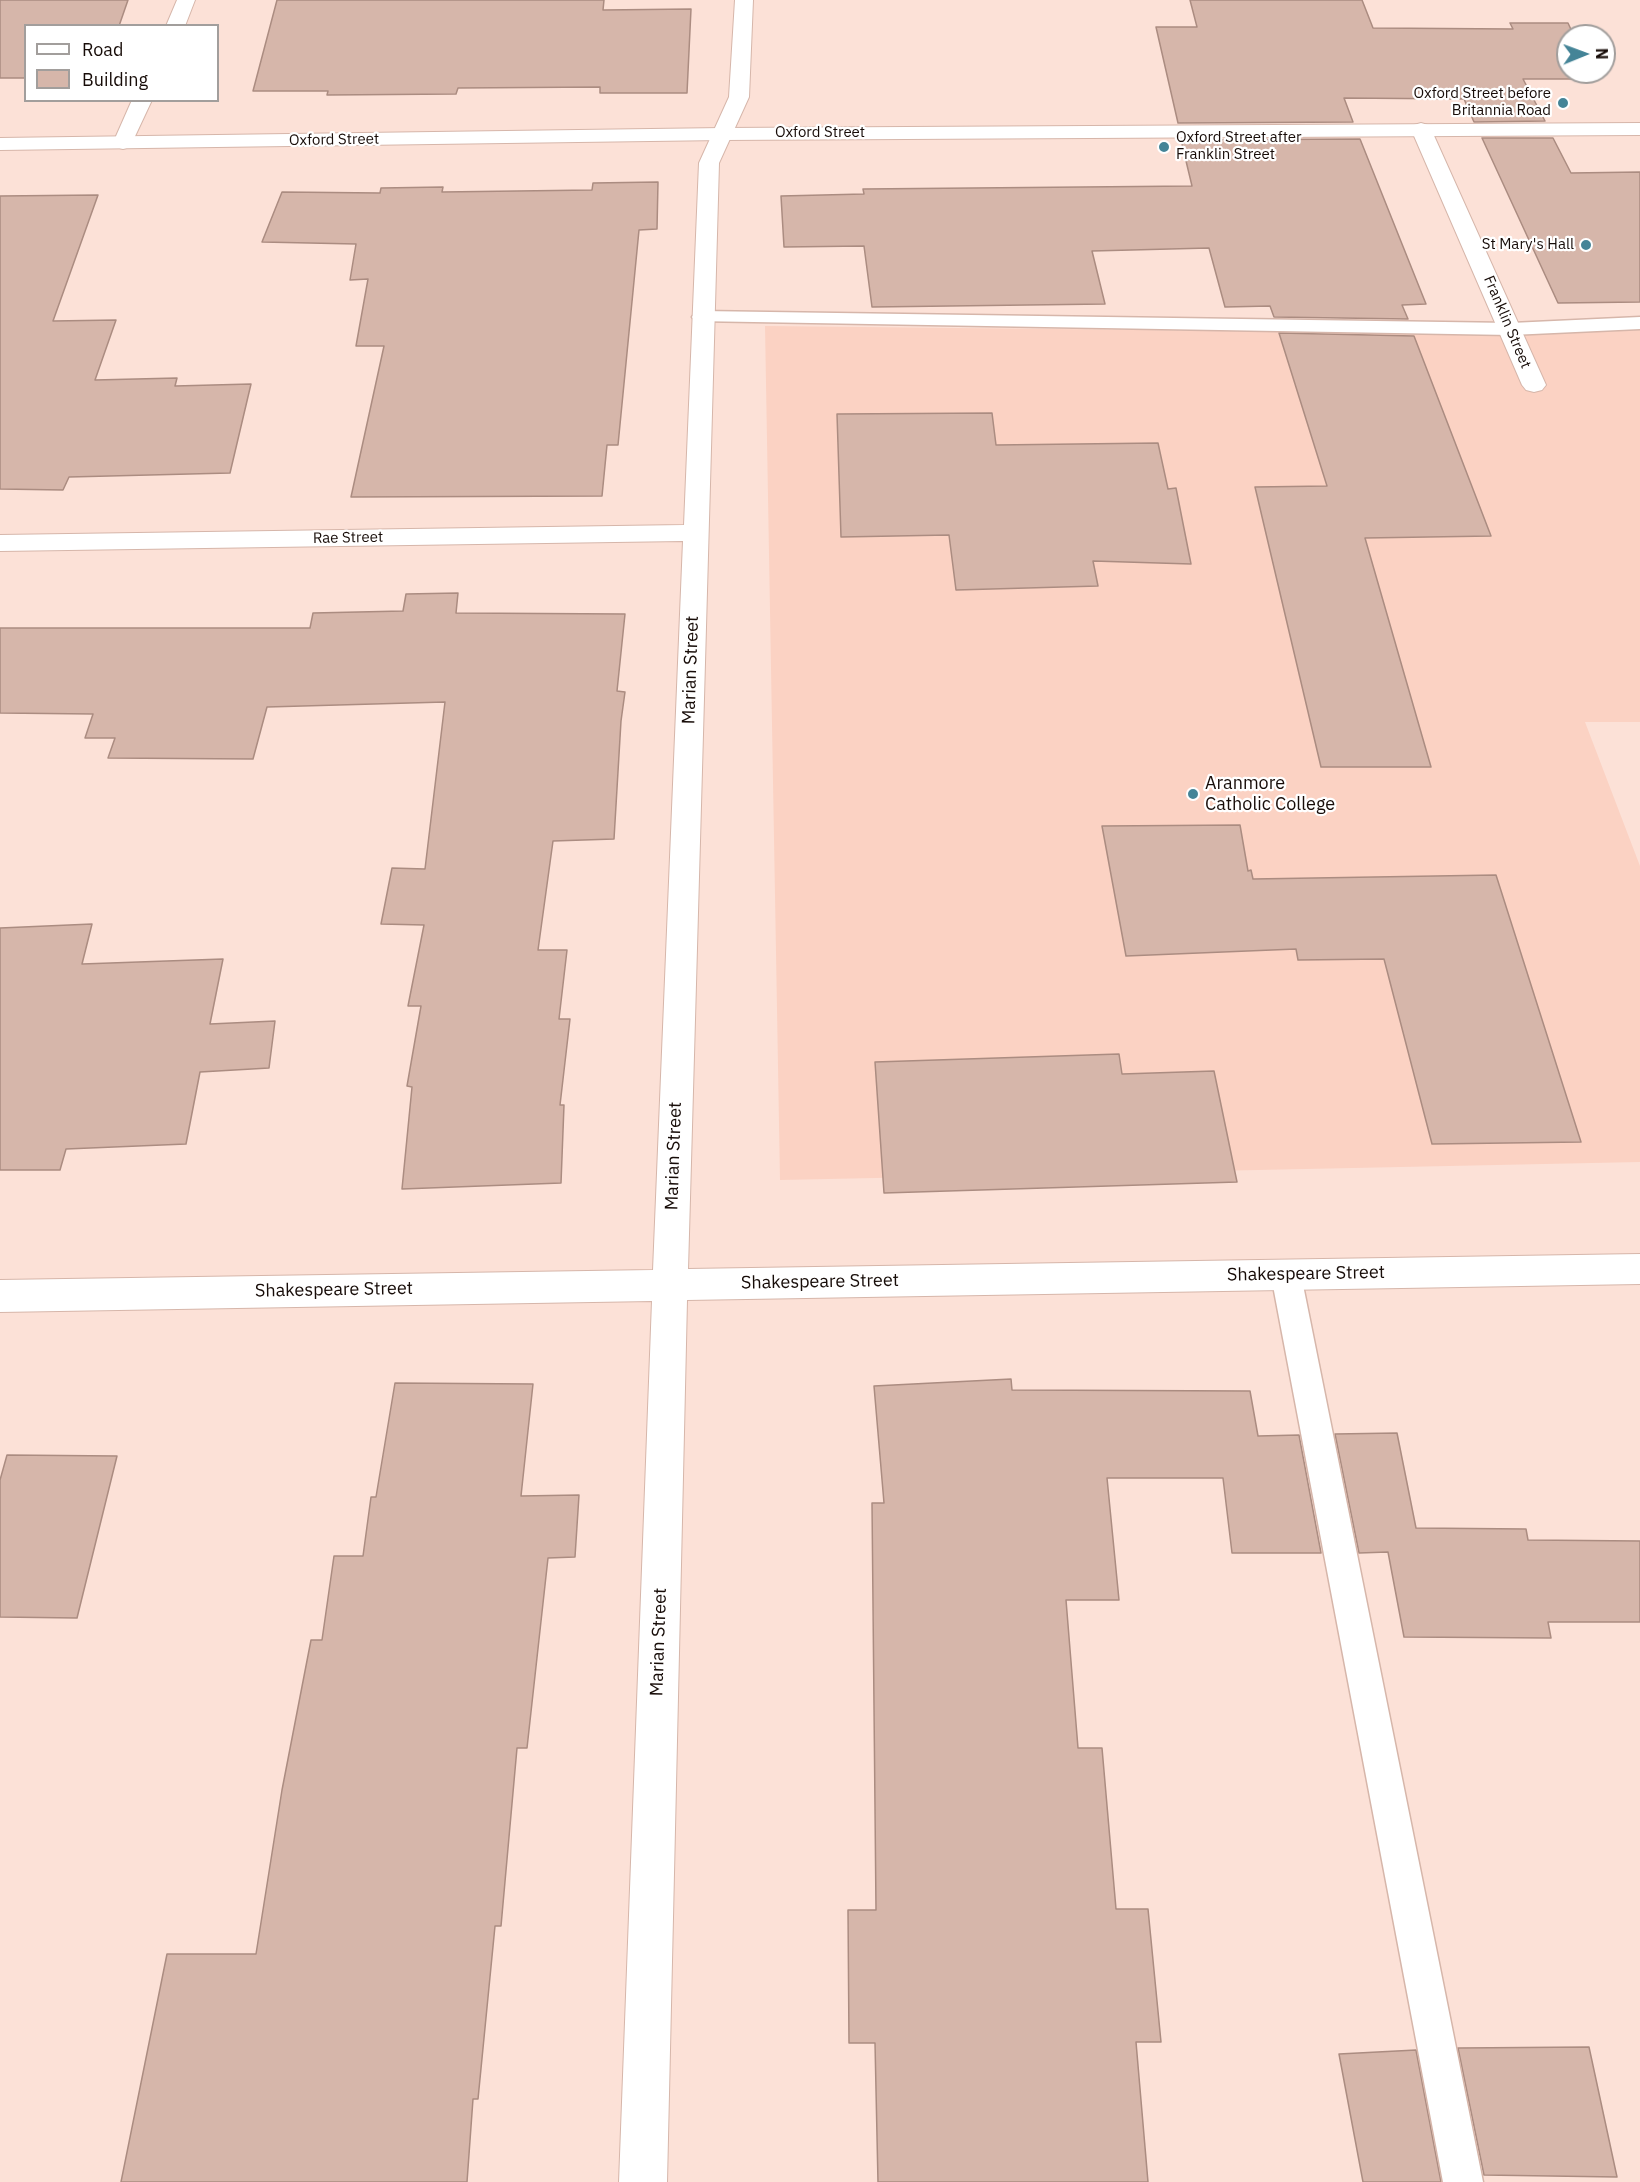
<!DOCTYPE html>
<html>
<head>
<meta charset="utf-8">
<style>
  body { margin:0 }
  #map { position:relative; width:1640px; height:2182px; overflow:hidden; background:#fce1d7; font-family:"IBM Plex Sans",sans-serif }
  canvas { display:block }
  .legend { position:absolute; left:24px; top:24px; width:195px; height:78px; box-sizing:border-box; background:#fff; border:2px solid #a29e9c; margin:0; padding:8px 10px; list-style:none; font-size:18px; color:#170c08 }
  .legend li { display:flex; align-items:center; gap:12px; height:30px }
  .legend b { width:30px; border:2px solid #a29e9c }
  .north { position:absolute; left:1556px; top:24px; width:60px; height:60px; box-sizing:border-box; background:#fff; border:2px solid #a29e9c; border-radius:50%; rotate:89deg; font-size:16px; font-weight:700; line-height:24px; text-align:center; color:#170c08 }
  .north::after { content:''; display:block; margin:auto; width:21px; height:27px; background:#448497; clip-path:polygon(50% 0,100% 100%,50% 72%,0 100%) }
</style>
</head>
<body>
<div id="map">
<canvas width="1640" height="2182"></canvas>
<ul class="legend">
<li><b style="height:8px;background:#fff"></b>Road</li>
<li><b style="height:16px;background:#d6b6aa"></b>Building</li>
</ul>
<div class="north">N</div>
</div>
<script>
const ctx = document.querySelector('canvas').getContext('2d');
ctx.lineJoin = 'round';
function fill(path, color) {
  ctx.fillStyle = color;
  ctx.fill(path, 'evenodd');
}
function strokePath(path, color, width, dash) {
  ctx.strokeStyle = color;
  ctx.lineWidth = width;
  ctx.lineCap = dash ? 'butt' : 'round';
  ctx.setLineDash(dash || []);
  ctx.stroke(path);
}
function write(font, color, halo, rows, align = 'center') {
  ctx.font = font + ' "IBM Plex Sans",sans-serif';
  ctx.lineWidth = 4.5;
  ctx.setLineDash([]);
  ctx.textBaseline = 'middle';
  ctx.strokeStyle = halo;
  ctx.fillStyle = color;
  for (const [text, x, y, turn = 0] of rows) {
    ctx.save();
    ctx.translate(x, y);
    ctx.rotate((+turn || 0) * Math.PI / 180);
    ctx.textAlign = isNaN(turn) ? turn : align;
    if (halo) ctx.strokeText(text, 0, 0);
    ctx.fillText(text, 0, 0);
    ctx.restore();
  }
}
fill(new Path2D(`
  M765 326 1533 334 1640 329V722H1585L1640 866V1162L780 1180Z`), '#fbd2c3');
const building = new Path2D(`
  M0 0H128L119 26H26V78H0Z
  M277 0H604L603 10 691 9 687 93H600V87L458 88 456 94 327 95 328 91H253Z
  M1190 0H1362L1373 28 1513 29 1510 23H1568L1574 36H1568V72H1593L1596 79H1523L1545 121 1474 122 1464 99 1344 98 1353 122 1178 123 1156 27H1197Z
  M1482 138H1553L1571 173 1640 172V302L1558 303Z
  M1360 139 1426 304 1402 305 1408 319 1274 317 1270 306 1225 307 1209 248 1092 251 1105 304 872 307 864 246 784 247 781 196 864 194 863 189 1192 186 1181 140Z
  M658 182 657 229 639 230 618 445H607L602 496 351 497 384 346H356L368 279 350 280 356 244 262 242 282 192 380 193 381 188 443 187 442 192 592 190 593 183Z
  M98 195 53 321 116 320 95 380 177 378 175 386 251 384 230 473 69 477 63 490 0 489V196Z
  M1279 333 1414 336 1491 536 1365 538 1431 767H1321L1255 487 1327 486Z
  M992 413 996 445 1158 443 1168 489 1176 488 1191 564 1093 561 1098 586 956 590 949 535 841 537 837 414Z
  M458 593 456 613 625 614 617 691 625 692 621 721 614 839 553 841 538 950H567L559 1019H570L560 1105H564L561 1183 402 1189 412 1087 407 1086 421 1006H408L424 925 381 924 392 868 425 869 445 702 267 707 253 759 108 758 115 738H85L93 714 0 713V628H310L313 613 403 611 406 594Z
  M1240 825 1248 871 1251 870 1253 879 1496 875 1581 1142 1432 1144 1384 959 1298 960 1296 949 1126 956 1102 826Z
  M92 924 82 964 223 959 210 1024 275 1021 269 1068 200 1072 186 1144 66 1149 60 1170H0V928Z
  M1119 1054 1122 1074 1214 1071 1237 1182 884 1193 875 1062Z
  M1011 1379 1012 1390 1250 1391 1258 1436 1299 1435 1321 1553H1232L1223 1478H1107L1119 1600H1066L1078 1748H1102L1116 1909H1148L1161 2042H1136L1148 2182H878L875 2043H849L848 1910H876L872 1503H884L874 1386Z
  M395 1383 533 1384 521 1496 579 1495 575 1557 548 1558 527 1748H517L501 1926H495L478 2099H473L467 2182H121L167 1954H256L282 1790 311 1640H322L334 1556H363L371 1497H376Z
  M1397 1433 1416 1528 1526 1529 1528 1540 1640 1541V1622H1548L1551 1638 1404 1637 1388 1552 1359 1553 1335 1434Z
  M7 1455 117 1456 77 1618 0 1617V1480Z
  M1589 2047 1617 2177 1484 2175 1458 2048Z
  M1416 2050 1441 2182H1363L1339 2054Z`);
fill(building, '#d6b6aa');
strokePath(building, '#ab8c81', 1.5);
const lane = new Path2D(`
  M702 311 1511 323 1640 317V329L1511 335 695 321 692 317 695 313Z
  M1286 1262 1297 1266 1301 1275 1483 2182H1443L1271 1275 1275 1266Z`);
const street = new Path2D(`
  M177 0H195L185 26H166Z
  M735 0H753L749 97 719 163 688 1269 1640 1254V1284L687 1300 667 2182H619L652 1301 0 1312V1280L653 1270 683 541 0 551V535L684 525 699 163 729 97Z
  M132 100H152L130 147 123 149 116 147 113 143Z
  M1421 123 1428 125 1431 129 1546 385 1542 390 1534 392 1526 390 1522 385 1411 129 1414 125Z`);
const primary = new Path2D(`
  M1640 123V135L723 140 0 150V138L723 128Z`);
strokePath(lane, '#d6b6aa', 3);
strokePath(street, '#d6b6aa', 2);
strokePath(primary, '#d6b6aa', 2);
fill(lane, '#fff');
fill(street, '#fff');
fill(primary, '#fff');
for (const [x, y, r, color] of [
  [1563,103,6,"#448497"],
  [1164,147,6,"#448497"],
  [1586,245,6,"#448497"],
  [1193,794,6,"#448497"]
]) {
  const dot = new Path2D();
  dot.arc(x, y, r, 0, 2 * Math.PI);
  ctx.fillStyle = color;
  ctx.fill(dot);
  strokePath(dot, '#fff', 2);
}
write('15px', '#170c08', '#fff', [
  ["Oxford Street before",1551,94],
  ["Britannia Road",1551,111],
  ["Oxford Street after",1176,138,"left"],
  ["Franklin Street",1176,155,"left"],
  ["St Mary's Hall",1574,245]
], 'right');
write('15px', '#170c08', '#fff', [
  ["Oxford Street",820,133],
  ["Oxford Street",334,140,-1],
  ["Franklin Street",1507,322,67],
  ["Rae Street",348,538,-1]
]);
write('18px', '#170c08', '#fff', [
  ["Marian Street",691,670,-88],
  ["Marian Street",674,1156,-88],
  ["Shakespeare Street",1306,1274,-1],
  ["Shakespeare Street",820,1282,-1],
  ["Shakespeare Street",334,1290,-1],
  ["Marian Street",659,1642,-88]
]);
write('18px', '#170c08', '#fff', [
  ["Aranmore",1205,784],
  ["Catholic College",1205,805]
], 'left');
</script>
</body>
</html>
